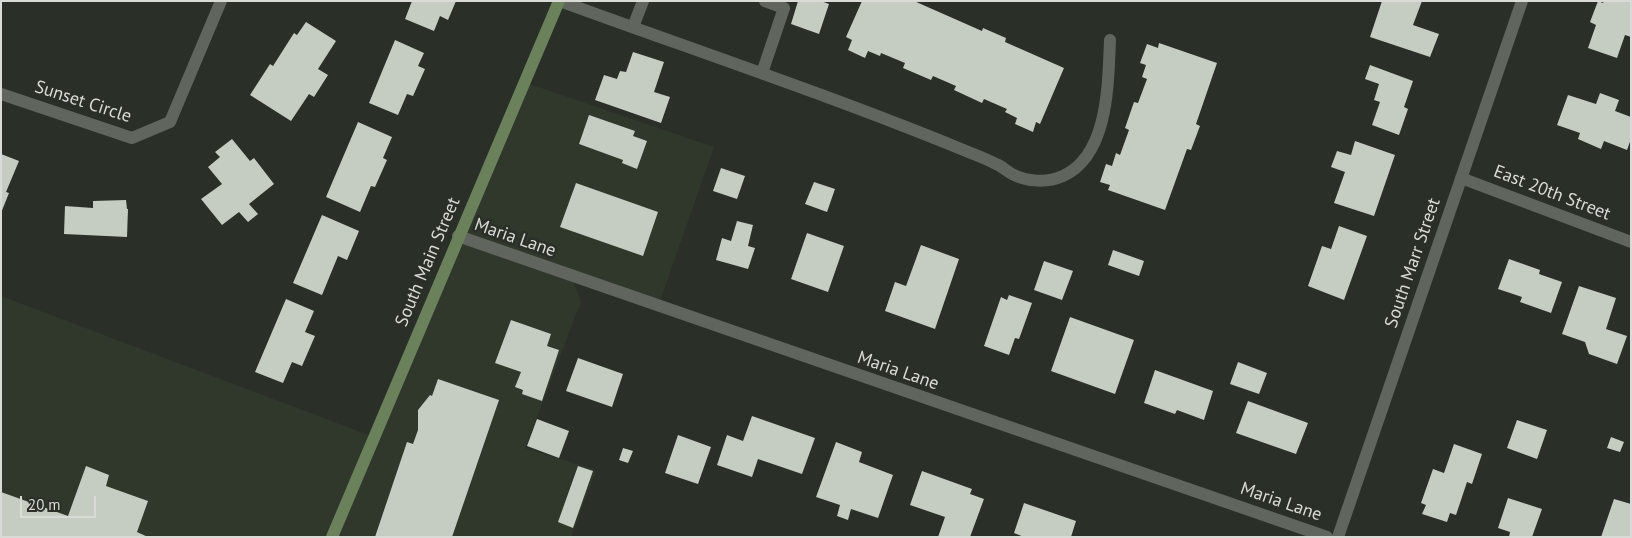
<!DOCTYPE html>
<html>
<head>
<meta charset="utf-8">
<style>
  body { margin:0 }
  #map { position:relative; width:1632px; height:538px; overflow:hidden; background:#2a2f27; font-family:"PT Sans",sans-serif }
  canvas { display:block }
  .frame { position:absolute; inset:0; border:2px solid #d8dbd6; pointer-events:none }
  .scale { position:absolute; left:20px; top:496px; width:76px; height:22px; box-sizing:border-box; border:2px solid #d8dbd6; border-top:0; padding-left:6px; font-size:15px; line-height:18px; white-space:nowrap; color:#d8dbd6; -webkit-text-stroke:4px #2a2f27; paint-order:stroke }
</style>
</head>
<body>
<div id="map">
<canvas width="1632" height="538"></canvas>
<div class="frame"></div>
<div class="scale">20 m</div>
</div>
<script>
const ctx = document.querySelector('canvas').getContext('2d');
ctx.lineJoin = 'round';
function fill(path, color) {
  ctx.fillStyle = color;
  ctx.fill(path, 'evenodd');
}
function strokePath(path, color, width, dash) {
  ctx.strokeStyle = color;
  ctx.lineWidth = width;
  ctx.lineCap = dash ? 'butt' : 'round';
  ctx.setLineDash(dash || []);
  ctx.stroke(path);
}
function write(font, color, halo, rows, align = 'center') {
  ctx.font = font + ' "PT Sans",sans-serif';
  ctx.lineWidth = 5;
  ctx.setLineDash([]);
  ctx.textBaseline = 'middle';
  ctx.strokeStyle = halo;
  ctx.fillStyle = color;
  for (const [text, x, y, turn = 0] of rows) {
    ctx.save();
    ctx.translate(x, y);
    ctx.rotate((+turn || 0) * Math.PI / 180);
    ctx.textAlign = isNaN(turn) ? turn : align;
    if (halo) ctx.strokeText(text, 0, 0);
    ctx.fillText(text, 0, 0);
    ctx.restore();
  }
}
fill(new Path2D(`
  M524 82 714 147 658 307 572 277 581 302 525 448 596 470 571 537H1V296L374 437Z`), '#2f382b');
fill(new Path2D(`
  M412 1H456L448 20 440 16 434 31 405 19Z
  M798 1H821L829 4 819 34 791 24Z
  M862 1H914L982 31 983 28 1006 38 1005 42 1064 68 1040 124 1036 122 1033 132 1015 124 1017 118 1005 112 1007 109 984 99 982 103 954 90 956 86 933 76 931 80 903 68 905 63 881 53 880 56 868 51 865 58 848 50 852 40 846 37Z
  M1382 1H1422L1413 25 1439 34 1430 57 1370 37Z
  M1598 1 1603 3 1604 1H1631V37L1625 35 1617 58 1588 48 1596 25 1590 22Z
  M306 22 336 41 318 69 328 75 314 97 309 94 291 121 250 95 270 64 273 66 294 33 297 35Z
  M395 40 424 53 418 66 425 69 413 96 407 94 398 115 369 103Z
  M1159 43 1217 63 1196 124 1200 126 1191 150 1187 149 1165 210 1108 190 1110 185 1100 182 1106 164 1112 166 1116 153 1120 155 1129 130 1125 128 1134 102 1138 103 1147 79 1142 77 1146 65 1140 63 1147 44 1158 48Z
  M633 52 664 62 654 92 670 97 661 123 595 100 604 75 617 79 620 71 626 72Z
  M1370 65 1413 81 1404 107 1408 109 1399 135 1372 125 1380 102 1374 100 1379 84 1365 79Z
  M1600 93 1619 100 1615 111 1631 117V139L1627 150 1604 141 1601 149 1578 139 1580 133 1557 125 1568 95 1596 104Z
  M589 115 635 131 633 136 647 141 637 169 622 163 623 160 579 144Z
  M358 122 392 137 383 158 387 160 375 187 371 186 360 212 326 197Z
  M232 139 250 161 254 158 274 184 249 204 258 214 248 222 239 212 222 225 201 199 222 184 208 167 220 157 215 152Z
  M1355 141 1395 155 1374 216 1334 203 1345 172 1331 167 1337 151 1351 155Z
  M1 154 19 161 6 192 9 193 1 213Z
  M721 168 745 176 737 199 713 191Z
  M814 182 835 189 827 212 805 204Z
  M576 183 658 212 643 256 560 227Z
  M126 200 127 209H128L127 237 64 234 65 206 93 208V201Z
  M322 215 359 231 347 260 338 256 322 295 293 283Z
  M737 221 753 225 748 246 755 248 748 269 716 260 722 238 731 241Z
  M1339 226 1367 236 1344 300 1308 286 1322 246 1331 249Z
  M807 233 844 246 828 292 791 279Z
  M921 245 959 259 935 329 885 311 895 282 906 286Z
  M1113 250 1144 261 1139 276 1108 265Z
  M1509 259 1540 270 1539 274 1562 282 1551 313 1520 302 1522 297 1498 289Z
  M1044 261 1073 271 1062 300 1034 290Z
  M1579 286 1616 298 1606 329 1627 336 1617 364 1589 354 1585 342 1562 334Z
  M1009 295 1032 303 1019 339 1015 338 1009 355 984 346 1001 297 1007 300Z
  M286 299 314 311 305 332 315 336 302 366 292 362 283 383 255 372Z
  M1070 317 1134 340 1115 394 1051 371Z
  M511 320 551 334 547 346 559 350 542 401 522 394 523 390 515 387 521 372 495 363Z
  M578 358 623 374 612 407 566 391Z
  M1238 362 1267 373 1259 394 1230 384Z
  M1155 370 1213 391 1204 420 1177 410 1175 414 1144 403Z
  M438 379 499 400 452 537H375L407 442 413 444 418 430V410L430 395 432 396Z
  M1248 401 1308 423 1296 454 1236 433Z
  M752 416 815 438 802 474 758 459 752 477 717 465 727 435 743 441Z
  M537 419 569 431 559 458 527 446Z
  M1517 420 1547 430 1537 459 1507 448Z
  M678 435 711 447 698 484 665 473Z
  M1611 437 1624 442 1620 452 1607 448Z
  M836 442 862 452 859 462 893 475 878 518 851 509 848 520 837 516 840 505 816 497Z
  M1454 444 1482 454 1472 484 1467 482 1456 515 1450 513 1447 522 1422 514 1426 505 1421 503 1433 469 1444 473Z
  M623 448 633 451 628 463 619 460Z
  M86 466 109 475 106 486 148 501 137 532 148 537H1V492L68 516Z
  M578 466 593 471 573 528 558 522Z
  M922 471 972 489 970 494 984 499 970 537H938L945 517 910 505Z
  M1508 498 1542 509 1532 537H1509L1510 532 1498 528Z
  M1614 499 1631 504V537H1601Z
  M1024 503 1076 521 1071 537H1024L1014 533Z`), '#c5ccc2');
strokePath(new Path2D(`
  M560 1C694 50 829 95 961 149 973 154 985 158 996 164 1002 166 1006 171 1012 174 1027 182 1047 183 1063 176 1109 155 1108 83 1110 40
  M633 27 643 1
  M762 73 784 8 765 1`), '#60665d', 12);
strokePath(new Path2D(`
  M1 94 132 138 170 122 221 1
  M1461 178 1631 242
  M458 236 1327 537
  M1338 537 1522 1`), '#60665d', 12);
strokePath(new Path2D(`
  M332 537 559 1`), '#6a815c', 12);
write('18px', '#d8dbd6', '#2a2f27', [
  ["Sunset Circle",83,102,18],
  ["East 20th Street",1552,193,21],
  ["Maria Lane",515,238,19],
  ["South Main Street",428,262,-67],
  ["South Marr Street",1413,263,-71],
  ["Maria Lane",898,371,19],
  ["Maria Lane",1281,502,19]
]);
</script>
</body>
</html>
